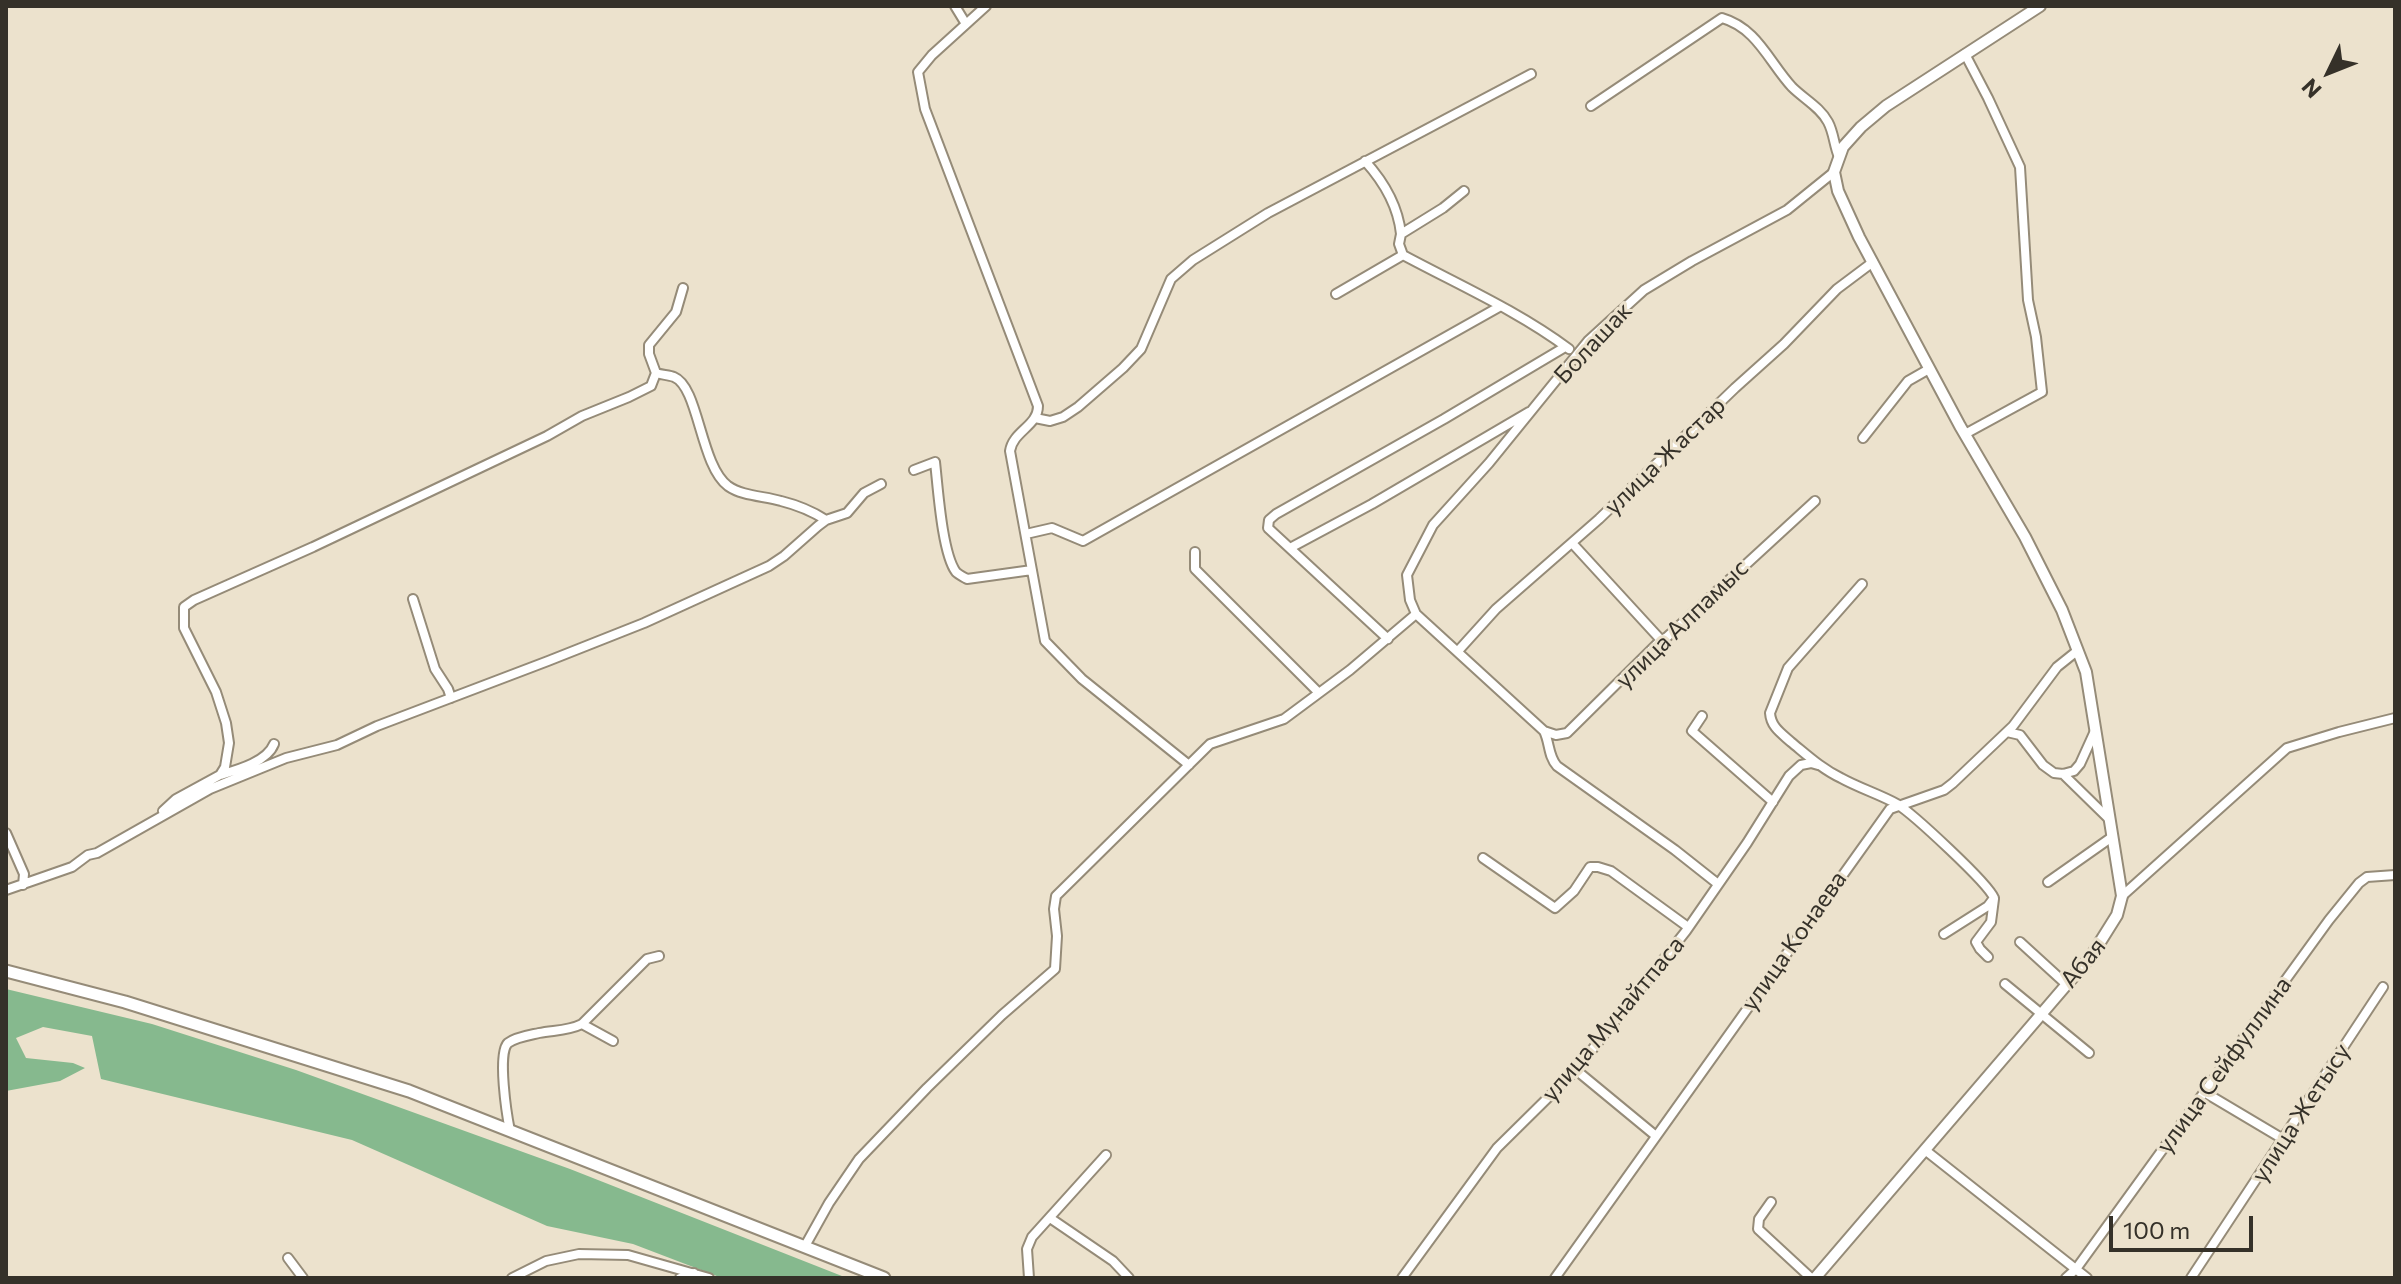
<!DOCTYPE html>
<html>
<head>
<meta charset="utf-8">
<style>
  body { margin:0 }
  #map { position:relative; width:2401px; height:1284px; overflow:hidden; background:#ece2cd; font-family:Commissioner,sans-serif }
  canvas { display:block }
  .frame { position:absolute; inset:0; border:8px solid #353129; pointer-events:none }
  .north { position:absolute; left:2289px; top:32px; width:80px; height:80px; -webkit-text-stroke:6px #ece2cd; paint-order:stroke; rotate:227deg; font-size:22px; font-weight:700; line-height:32px; text-align:center; color:#353129 }
  .north::after { content:''; display:block; margin:auto; width:28px; height:36px; background:#353129; clip-path:polygon(50% 0,100% 100%,50% 72%,0 100%) }
  .scale { position:absolute; left:2109px; top:1216px; width:144px; height:36px; box-sizing:border-box; border:4px solid #353129; border-top:0; padding-left:10px; font-size:24px; line-height:28px; white-space:nowrap; color:#353129; -webkit-text-stroke:6px #ece2cd; paint-order:stroke }
</style>
</head>
<body>
<div id="map">
<canvas width="2401" height="1284"></canvas>
<div class="frame"></div>
<div class="north">N</div>
<div class="scale">100 m</div>
</div>
<script>
const ctx = document.querySelector('canvas').getContext('2d');
ctx.lineJoin = 'round';
function fill(path, color) {
  ctx.fillStyle = color;
  ctx.fill(path, 'evenodd');
}
function strokePath(path, color, width, dash) {
  ctx.strokeStyle = color;
  ctx.lineWidth = width;
  ctx.lineCap = dash ? 'butt' : 'round';
  ctx.setLineDash(dash || []);
  ctx.stroke(path);
}
function write(font, color, halo, rows, align = 'center') {
  ctx.font = font + ' Commissioner,sans-serif';
  ctx.lineWidth = 6;
  ctx.setLineDash([]);
  ctx.textBaseline = 'middle';
  ctx.strokeStyle = halo;
  ctx.fillStyle = color;
  for (const [text, x, y, turn = 0] of rows) {
    ctx.save();
    ctx.translate(x, y);
    ctx.rotate((+turn || 0) * Math.PI / 180);
    ctx.textAlign = isNaN(turn) ? turn : align;
    if (halo) ctx.strokeText(text, 0, 0);
    ctx.fillText(text, 0, 0);
    ctx.restore();
  }
}
fill(new Path2D(`
  M6 989 152 1024 296 1070 570 1169 847 1278H722L633 1244 547 1226 352 1140 101 1079 92 1036 43 1027 16 1038 26 1058 73 1063 85 1068 60 1081 6 1091Z`), '#86b98e');
const minor = new Path2D(`
  M955 6 966 24
  M986 6 932 55 918 72 925 109 1038 406C1038 426 1013 431 1010 451L1045 641 1082 679 1189 765
  M1965 54 1988 98 2020 167 2028 300 2036 337 2042 392 1965 434
  M1591 106 1722 18C1757 28 1769 62 1792 87 1804 99 1820 107 1828 122 1834 133 1834 146 1839 157
  M1365 161C1384 182 1398 205 1401 234
  M1403 255 1399 244 1401 234 1443 208 1464 191
  M1336 294 1403 255C1459 285 1518 311 1569 349
  M656 373C662 375 669 375 674 377 699 387 700 465 728 486 742 496 764 496 781 501 797 505 812 511 826 520
  M1035 418 1050 421 1063 417 1078 407 1123 368 1141 349 1171 279 1193 260 1268 213 1531 74
  M1863 438 1908 381 1929 369
  M914 470 935 462C938 488 942 553 956 572 959 575 964 577 967 579L1032 570
  M1026 534 1052 528 1083 541 1499 307
  M1572 543 1661 640
  M1290 548 1372 504 1529 412
  M1195 552V569L1319 693
  M1862 584 1788 668 1770 713C1771 727 1781 733 1791 742 1807 755 1822 769 1841 778 1859 788 1879 794 1897 804 1913 814 1988 883 1994 898L1988 906 1944 934
  M413 599 435 669 448 689 451 698
  M1388 639 1268 528 1269 520 1276 514 1444 419 1565 347
  M1458 651 1496 609 1599 519 1735 388 1784 344 1837 289 1873 262
  M1702 716 1692 731 1773 802
  M1544 731 1556 735 1567 733 1661 640 1667 637 1815 501
  M2007 732 2020 735 2043 765 2054 773 2063 774 2074 771 2080 764 2095 731
  M2063 774 2109 819
  M220 775C237 770 267 762 274 744
  M163 811 176 799 220 775 225 767 229 743 226 723 216 692 184 628V607L194 600 313 547 547 436 582 416 629 397 651 386 656 373 649 354V345L676 312 683 288
  M6 833 24 874 23 885
  M1483 858 1555 908 1574 891 1590 867H1598L1611 871 1688 927
  M2048 882 2112 837
  M1718 884 1675 850 1557 766C1548 756 1550 743 1544 731L1416 614 1410 600 1407 575 1433 525 1489 463 1588 341 1644 290 1692 261 1787 210 1834 172
  M6 890 72 867 88 855 97 853 210 789 286 758 337 745 377 726 548 661 644 623 769 566 784 556 818 526 826 520 847 513 864 493 881 484
  M2122 896 2287 748 2339 732 2395 718
  M2020 942 2066 984
  M1988 957 1980 949 1976 942 1991 922 1994 899
  M2005 984 2089 1053
  M582 1024 613 1041
  M1576 1070 1656 1136
  M2204 1092 2283 1139
  M510 1131C507 1116 497 1053 508 1043 516 1037 530 1035 539 1033 554 1030 568 1031 582 1024L647 959 659 956
  M1925 1150 2087 1278
  M1771 1202 1759 1219 1758 1229 1811 1278
  M1050 1218 1113 1261 1129 1278
  M805 1246 829 1203 859 1159 927 1088 1002 1015 1055 969 1057 936 1054 909 1056 896 1210 744 1284 719 1350 670 1416 614
  M288 1258 303 1278
  M512 1278 546 1261 579 1254 628 1255 709 1278
  M680 1278 694 1273
  M1029 1278 1027 1249 1032 1237 1106 1155
  M1402 1278 1497 1148 1576 1070 1686 931 1747 843 1789 776 1801 765 1811 763 1818 765
  M1555 1278 1890 809 1944 790 1953 783 2013 726 2057 667 2077 651
  M2066 1278 2076 1269 2329 920 2359 883 2367 877 2395 875
  M2191 1278 2383 987`);
const tertiary = new Path2D(`
  M1815 1278 2092 955 2117 915 2122 896 2086 672 2062 610 2025 537 1960 426 1859 237 1838 191 1834 172 1843 147 1861 127 1886 106 2040 6`);
const secondary = new Path2D(`
  M6 971 125 1002 409 1091 884 1278`);
strokePath(minor, '#958b78', 12);
strokePath(tertiary, '#958b78', 14);
strokePath(secondary, '#958b78', 15);
strokePath(minor, '#fff', 8);
strokePath(tertiary, '#fff', 10);
strokePath(secondary, '#fff', 11);
write('24px', '#353129', '#ece2cd', [
  ["Болашак",1593,343,-47],
  ["улица Жастар",1665,456,-44],
  ["улица Алпамыс",1682,624,-44],
  ["улица Конаева",1794,941,-55],
  ["Абая",2083,963,-51],
  ["улица Мунайтпаса",1613,1019,-50],
  ["улица Сейфуллина",2224,1065,-54],
  ["улица Жетысу",2301,1113,-57]
]);
</script>
</body>
</html>
